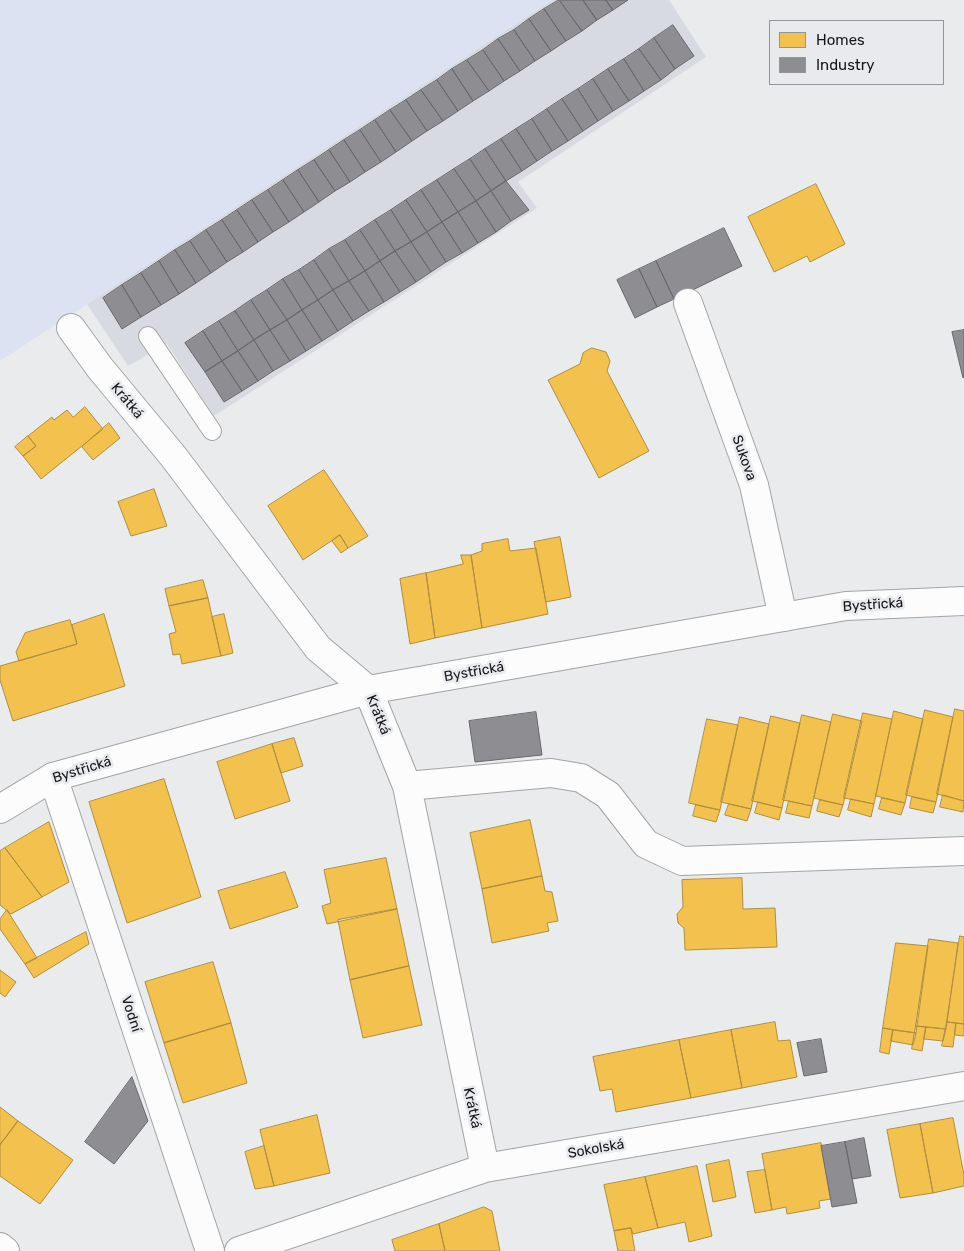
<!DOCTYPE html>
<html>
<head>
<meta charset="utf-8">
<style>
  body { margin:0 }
  #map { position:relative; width:964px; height:1251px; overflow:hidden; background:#eaebed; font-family:Rubik,sans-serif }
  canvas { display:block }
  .legend { position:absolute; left:769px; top:20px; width:175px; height:65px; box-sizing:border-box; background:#e9eaee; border:1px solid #949598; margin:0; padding:6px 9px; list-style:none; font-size:15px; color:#151617 }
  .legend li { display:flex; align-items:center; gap:10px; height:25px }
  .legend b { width:25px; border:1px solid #949598 }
</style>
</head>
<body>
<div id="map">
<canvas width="964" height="1251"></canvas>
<ul class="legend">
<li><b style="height:14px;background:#f2c14e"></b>Homes</li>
<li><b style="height:14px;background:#8d8d92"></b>Industry</li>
</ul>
</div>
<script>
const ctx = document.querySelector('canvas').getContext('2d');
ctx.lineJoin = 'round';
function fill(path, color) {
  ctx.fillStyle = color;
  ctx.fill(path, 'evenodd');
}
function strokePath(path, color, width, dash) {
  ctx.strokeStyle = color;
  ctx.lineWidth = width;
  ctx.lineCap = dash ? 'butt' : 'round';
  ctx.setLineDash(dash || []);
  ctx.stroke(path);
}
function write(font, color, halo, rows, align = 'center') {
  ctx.font = font + ' Rubik,sans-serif';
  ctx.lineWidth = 5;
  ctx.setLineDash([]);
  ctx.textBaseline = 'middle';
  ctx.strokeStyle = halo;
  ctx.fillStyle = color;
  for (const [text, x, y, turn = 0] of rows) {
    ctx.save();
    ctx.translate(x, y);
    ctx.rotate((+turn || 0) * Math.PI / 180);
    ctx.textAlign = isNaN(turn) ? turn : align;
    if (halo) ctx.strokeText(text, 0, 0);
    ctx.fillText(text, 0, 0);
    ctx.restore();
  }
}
fill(new Path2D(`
  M552 0H669L706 57 518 182 537 208 214 416 167 344 128 366 87 304Z`), '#d8dae1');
fill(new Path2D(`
  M0 0H552L0 361Z`), '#dce2f2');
const homes = new Path2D(`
  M816 184 845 244 810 262 807 256 774 272 748 217Z
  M592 348 606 352 610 361 607 371 649 451 599 478 548 380 580 364 583 353Z
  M85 407 103 429 41 479 23 456 36 446 28 436 52 417 54 420 67 410 73 417Z
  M109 423 120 438 93 460 82 447Z
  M28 436 36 446 23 456 15 447Z
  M324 470 368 536 348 548 340 535 303 560 268 506Z
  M154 489 167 526 131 536 118 502Z
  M340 535 348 548 341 553 332 541Z
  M560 537 571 597 546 602 534 542Z
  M508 539 510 551 536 548 548 614 482 628 471 555 482 551V544Z
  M461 555H471L482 628 435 638 426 573 463 564Z
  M426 573 435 638 410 644 400 579Z
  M203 580 208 598 169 606 165 589Z
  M208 598 221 656 182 664 180 654 173 655 169 634 176 632 169 606Z
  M104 614 125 686 13 721 0 680V666L77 644 72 625Z
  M224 614 233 653 221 656 212 617Z
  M70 620 77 644 19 661 16 652 25 633Z
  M955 709 964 711V801L937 794Z
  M925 710 953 717 936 802 906 795Z
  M894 711 923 719 905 803 876 796Z
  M863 713 892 719 874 804 844 798Z
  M833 714 862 721 843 805 814 798Z
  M802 715 831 722 812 806 783 800Z
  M771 716 800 723 782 808 752 801Z
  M740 717 769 724 751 809 721 802Z
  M707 719 738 725 720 810 689 803Z
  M294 738 303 766 281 773 272 744Z
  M272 744 290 801 235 819 217 762Z
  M164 779 201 897 127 923 89 802Z
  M943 795 964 801 963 812 940 807Z
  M912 797 936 802 933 813 910 808Z
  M882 798 905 803 901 815 879 809Z
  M851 799 874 804 871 817 848 810Z
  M820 800 843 805 839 817 817 811Z
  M789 801 812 806 809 818 786 813Z
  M758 802 782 808 779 820 755 813Z
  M729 804 751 809 747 821 725 815Z
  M696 805 720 810 716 822 693 816Z
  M530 820 542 876 482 889 470 833Z
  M49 822 69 882 42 897 5 848Z
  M5 848 42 897 11 914 0 905V851Z
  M386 858 397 909 327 924 322 906 331 903 324 870Z
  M285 872 298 907 230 929 218 891Z
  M542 876 545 891 552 892 558 921 547 923 549 931 492 943 482 889Z
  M742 878 743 909 775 908 777 947 685 950 684 928 678 923 677 914 683 907 682 880Z
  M397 909 409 966 350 980 338 920Z
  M7 910 37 958 25 964 0 929V919Z
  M86 932 89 944 34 978 25 964Z
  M960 936 964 937V1024L947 1022Z
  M929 939 958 943 946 1029 916 1026Z
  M896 943 928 946 916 1033 883 1028Z
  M213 962 231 1023 164 1043 145 982Z
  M409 966 422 1025 363 1038 350 980Z
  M0 970 16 982 5 997 0 993Z
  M775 1022 778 1041 790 1040 797 1077 742 1088 731 1030Z
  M947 1022 956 1023 953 1047 942 1046Z
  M231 1023 247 1083 183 1103 164 1043Z
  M956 1023 964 1024V1036L955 1035Z
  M916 1026 926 1027 922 1051 912 1049Z
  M926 1027 946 1029 943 1041 924 1039Z
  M883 1028 893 1030 889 1054 880 1052Z
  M731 1030 742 1088 691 1098 679 1040Z
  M893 1030 916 1033 913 1045 891 1041Z
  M679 1040 691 1098 616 1112 612 1089 600 1091 593 1057Z
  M0 1107 18 1121 0 1145Z
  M317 1115 330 1173 274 1186 260 1130Z
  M953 1118 964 1175V1186L933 1193 920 1124Z
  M18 1121 73 1160 40 1204 0 1176V1145Z
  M920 1124 933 1193 900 1198 887 1130Z
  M821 1143 831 1199 819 1201 820 1208 787 1214 786 1207 772 1210 762 1154Z
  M264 1146 274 1186 255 1189 245 1152Z
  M729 1160 736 1197 713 1202 706 1165Z
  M697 1166 712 1236 689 1242 685 1222 658 1228 645 1177Z
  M765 1170 772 1210 755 1213 747 1172Z
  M645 1177 658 1228 633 1234 631 1228 614 1231 604 1185Z
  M484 1207 492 1211 500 1251H445L439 1224Z
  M439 1224 445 1251H395L392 1240Z
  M631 1228 635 1251H618L614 1231Z`);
fill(homes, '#f2c14e');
strokePath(homes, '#b08e3e', 1);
const industry = new Path2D(`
  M559 0 582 31 566 41 544 9Z
  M560 0H583L597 20 582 31Z
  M583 0H606L613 10 597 20Z
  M606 0H628L613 10Z
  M544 9 566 41 551 51 529 19Z
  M529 19 551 51 535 61 514 30Z
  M673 25 694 56 675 69 654 38Z
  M514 30 535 61 520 71 498 39Z
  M654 38 675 69 661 80 639 49Z
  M498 39 520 71 504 81 483 50Z
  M639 49 661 80 644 91 624 59Z
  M483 50 504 81 489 91 467 60Z
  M624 59 644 91 629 101 608 69Z
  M467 60 489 91 473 101 452 69Z
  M452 69 473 101 458 111 437 80Z
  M608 69 629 101 613 111 593 79Z
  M593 79 613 111 598 121 578 89Z
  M437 80 458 111 443 121 421 90Z
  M578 89 598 121 583 131 562 99Z
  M421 90 443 121 427 131 406 100Z
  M562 99 583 131 568 141 547 109Z
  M406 100 427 131 412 141 390 110Z
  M547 109 568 141 552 151 532 119Z
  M390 110 412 141 396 152 375 120Z
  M532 119 552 151 537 161 516 129Z
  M375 120 396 152 381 162 360 130Z
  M516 129 537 161 522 171 501 139Z
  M360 130 381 162 365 172 344 140Z
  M501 139 522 171 506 181 485 149Z
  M344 140 365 172 350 182 329 150Z
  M485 149 506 181 491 191 470 159Z
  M329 150 350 182 335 191 314 160Z
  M470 159 491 191 476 201 454 169Z
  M314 160 335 191 319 202 298 170Z
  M454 169 476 201 458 212 437 180Z
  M298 170 319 202 304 212 283 180Z
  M283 180 304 212 289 222 268 190Z
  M437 180 458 212 442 222 421 190Z
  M506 181 529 210 511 221 491 191Z
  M268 190 289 222 273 232 252 200Z
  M421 190 442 222 427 232 406 200Z
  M491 191 511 221 496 232 476 201Z
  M252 200 273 232 258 242 237 210Z
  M406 200 427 232 411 242 391 210Z
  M476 201 496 232 478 243 458 212Z
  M237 210 258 242 243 252 222 220Z
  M391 210 411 242 395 251 375 220Z
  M458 212 478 243 462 253 442 222Z
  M222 220 243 252 227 262 206 230Z
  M375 220 395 251 380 261 360 230Z
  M442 222 462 253 446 262 427 232Z
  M724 228 742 266 674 299 656 261Z
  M206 230 227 262 211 273 190 241Z
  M360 230 380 261 365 271 345 240Z
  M427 232 446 262 431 272 411 242Z
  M345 240 365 271 349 281 329 249Z
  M190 241 211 273 196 283 175 250Z
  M411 242 431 272 416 282 395 251Z
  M329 249 349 281 333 290 314 260Z
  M175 250 196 283 179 294 159 261Z
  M395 251 416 282 400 292 380 261Z
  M314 260 333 290 318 300 299 270Z
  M159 261 179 294 161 305 141 273Z
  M380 261 400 292 384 302 365 271Z
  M656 261 674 299 657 307 639 269Z
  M639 269 657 307 635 318 617 280Z
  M299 270 318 300 302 310 283 279Z
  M365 271 384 302 369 311 349 281Z
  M141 273 161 305 141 317 122 285Z
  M283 279 302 310 287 320 267 290Z
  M349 281 369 311 353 321 333 290Z
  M122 285 141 317 122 329 103 298Z
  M267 290 287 320 270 330 251 300Z
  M333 290 353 321 338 331 318 300Z
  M251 300 270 330 254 340 235 311Z
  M318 300 338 331 322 341 302 310Z
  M302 310 322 341 306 351 287 320Z
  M235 311 254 340 238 351 219 321Z
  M287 320 306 351 290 361 270 330Z
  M219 321 238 351 222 361 203 331Z
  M270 330 290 361 273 371 254 340Z
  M964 330V377L963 378 952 332Z
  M203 331 222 361 205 372 185 343Z
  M254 340 273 371 258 381 238 351Z
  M238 351 258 381 242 391 222 361Z
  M222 361 242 391 224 402 205 372Z
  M536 712 542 755 475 762 469 721Z
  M821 1039 827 1072 804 1076 797 1043Z
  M132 1077 148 1121 114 1164 85 1142Z
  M864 1138 871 1176 852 1179 845 1142Z
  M845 1142 857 1203 832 1207 821 1146Z`);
fill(industry, '#8d8d92');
strokePath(industry, '#69696d', 1);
const lane = new Path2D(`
  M148 336 212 431`);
const street = new Path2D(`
  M688 303 754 485 783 617
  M71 328 100 368 173 456 318 648 368 690 407 786 485 1168
  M53 777 210 1251
  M407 786 551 773 581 778 608 795 646 844 682 861 964 851
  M0 1247 5 1251
  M239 1251 485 1168 964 1086`);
const secondary = new Path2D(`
  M0 809 53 777 368 690 846 606 964 601`);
strokePath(lane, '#a2a4a5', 20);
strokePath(street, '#a2a4a5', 30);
strokePath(secondary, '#a2a4a5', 30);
strokePath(lane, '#fcfcfc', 18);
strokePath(street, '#fcfcfc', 28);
strokePath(secondary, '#fcfcfc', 28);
write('14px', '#151617', '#e9eaee', [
  ["Krátká",127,401,50],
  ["Sukova",744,458,70],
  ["Bystřická",873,605,-4],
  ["Bystřická",474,672,-10],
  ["Krátká",378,715,68],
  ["Bystřická",82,770,-17],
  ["Vodní",131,1014,72],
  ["Krátká",472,1108,78],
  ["Sokolská",596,1149,-10]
]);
</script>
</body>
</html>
